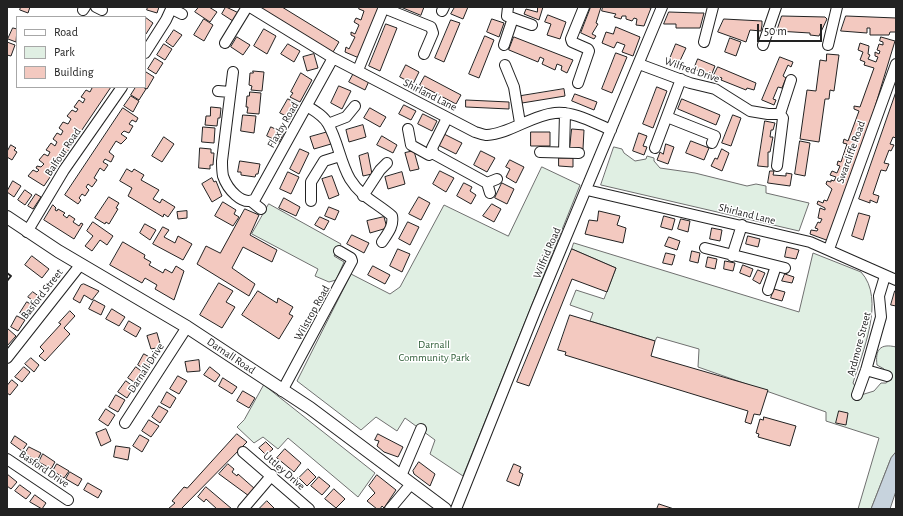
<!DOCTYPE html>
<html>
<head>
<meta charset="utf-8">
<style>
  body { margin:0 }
  #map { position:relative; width:903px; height:516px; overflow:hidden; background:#fff; font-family:"Alegreya Sans",sans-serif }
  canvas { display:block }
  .frame { position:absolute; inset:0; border:8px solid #222; pointer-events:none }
  .legend { position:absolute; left:16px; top:16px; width:130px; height:72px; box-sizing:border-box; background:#fff; border:1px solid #a7a7a7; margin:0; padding:5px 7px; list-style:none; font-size:12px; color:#222 }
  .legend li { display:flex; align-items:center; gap:8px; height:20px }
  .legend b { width:20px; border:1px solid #a7a7a7 }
  .scale { position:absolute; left:757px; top:24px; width:65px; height:18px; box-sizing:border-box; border:2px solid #222; border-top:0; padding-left:5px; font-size:12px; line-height:14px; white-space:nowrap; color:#222; -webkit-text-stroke:3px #fff; paint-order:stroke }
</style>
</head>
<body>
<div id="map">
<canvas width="903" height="516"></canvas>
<div class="frame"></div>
<ul class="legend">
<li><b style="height:5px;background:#fff"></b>Road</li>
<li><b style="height:11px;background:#e0efe3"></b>Park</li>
<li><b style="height:11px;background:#f3c9c0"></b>Building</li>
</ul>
<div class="scale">50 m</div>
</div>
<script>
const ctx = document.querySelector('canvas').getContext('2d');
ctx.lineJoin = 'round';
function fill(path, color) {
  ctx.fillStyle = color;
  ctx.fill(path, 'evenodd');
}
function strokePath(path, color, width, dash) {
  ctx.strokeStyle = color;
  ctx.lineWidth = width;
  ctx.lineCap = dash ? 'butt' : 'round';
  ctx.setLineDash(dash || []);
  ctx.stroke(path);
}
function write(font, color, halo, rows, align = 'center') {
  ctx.font = font + ' "Alegreya Sans",sans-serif';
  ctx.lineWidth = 3;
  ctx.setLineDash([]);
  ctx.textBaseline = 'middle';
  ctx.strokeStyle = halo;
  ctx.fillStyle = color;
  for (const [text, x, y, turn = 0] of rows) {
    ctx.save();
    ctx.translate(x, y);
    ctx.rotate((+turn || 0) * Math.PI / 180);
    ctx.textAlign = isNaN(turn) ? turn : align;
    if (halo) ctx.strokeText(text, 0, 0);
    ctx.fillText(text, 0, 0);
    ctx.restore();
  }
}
const green = new Path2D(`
  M614 147 622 149 624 153 635 161 646 159 647 156 654 158V161L660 168 695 173 747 186 756 184 766 186V193L809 203 799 231 601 185Z
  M542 167 580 185 463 476 430 454 435 440 405 418 397 431 376 417 361 430 297 381 351 274 390 294 400 287 444 205 508 236Z
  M269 204 341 244 334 256 344 262 336 280 329 282 315 276 318 269 252 234Z
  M574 243 799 312 813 253 861 272C886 299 862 353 853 383L861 395 874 391 881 383H886L890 380 884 369 877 365C875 350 880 343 896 347V452L891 458 871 509H858L879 438 826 421V412L698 367 699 349 657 337 655 341 590 321 593 313 570 305 576 290 604 299 616 268 572 249Z
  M264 385 375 473 358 497 288 438 278 449 263 437 254 443 237 427 244 420Z`);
fill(green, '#e0efe3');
strokePath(green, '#6f6f6f', 1);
const water = new Path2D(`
  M896 452V491L890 509H871L891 458Z`);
fill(water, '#c7d3dd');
strokePath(water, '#6f6f6f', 1);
const building = new Path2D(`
  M21 7H30L28 13 20 10Z
  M148 7H159L157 13 147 10Z
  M199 7H209L217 12 210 22 195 12Z
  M226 7 241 14 236 23 222 14Z
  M259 7H282L339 42 333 52Z
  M360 7H379L359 58 345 52 346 47 349 49 355 37 351 35V32L355 34 359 25 354 22 356 18 361 20 364 11 359 9Z
  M401 7H424L421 15Z
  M455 7H468L463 19 451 14Z
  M538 7H543L539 20 524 14 526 9 537 12Z
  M591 7H601L596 23 598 24 592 34 596 36 594 39 581 33Z
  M603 7H647L651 8 644 26 636 25 637 19 634 18 632 21 626 19V16H622L621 19 614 17 616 14 602 11Z
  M669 12 698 13H704L700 28H676V24H664Z
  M548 15 566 22 560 39 547 35 551 24 545 22Z
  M782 16 825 17 827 19 819 36 810 35V33L777 31Z
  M846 16 896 18V32H890L889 35H870V28H867V33L841 31Z
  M145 17 153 23 146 34 145 33Z
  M204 19 213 25 204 41 194 35Z
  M492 19 504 23 499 37 487 32Z
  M724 19 762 21V25L761 31 750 30 746 42 718 32Z
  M451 20 460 23 444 62 435 58Z
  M386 24 397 28 380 71 369 66Z
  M616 27 640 37 633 56 622 52 625 45 617 42 614 48 602 43 606 32 613 34Z
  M13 28 17 29 16 42 8 39Z
  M264 29 276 36 267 54 254 46Z
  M174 30 182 35 173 47 166 42Z
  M485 36 494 40 479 78 469 74Z
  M237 37 250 45 243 55 231 47Z
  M514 37 573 60 567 73 561 70 562 66 557 64 555 70 542 64 544 59 540 57 538 62 509 50Z
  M881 37 895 41 871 120 829 241 810 234 811 230 817 231 818 229 815 228 818 222 820 223 822 219 818 218 820 208 825 210V208L817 204 818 201 823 203 824 200 827 201 832 189 826 184 827 181 831 182V180L834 181 836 177 830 175 832 171 837 173 840 166 837 165 838 161 841 162 847 144 843 143 844 139 848 141 859 111 854 109V106L860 107 874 68 864 65 865 62 860 60 863 52 858 50 860 43 869 46 868 54 870 55 868 59 876 62 878 57 875 56V52L879 54 880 51 877 50 879 44 883 45V42L880 41Z
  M730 38 741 42 736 56 725 52Z
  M7 42 15 45 11 56 7 55Z
  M164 44 172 49 165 60 157 55Z
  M288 44 300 51 294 62 281 54Z
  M676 44 686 48 678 65 669 61Z
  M616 53 627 57 612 93 602 89Z
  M314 54 318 68 307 71 303 57Z
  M827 54 839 55 834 91 830 90 829 99H825L819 142 800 139 807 90 816 91 820 60 826 61Z
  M780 57 793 62 791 67 788 65 783 76 786 78 782 88 778 87 773 99 776 100 774 105 762 100Z
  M155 58 163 63 156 74 148 69Z
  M698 59 715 66 711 76 694 69Z
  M406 65 419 72 413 84 400 77Z
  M718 67 756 83 754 90 747 88 746 90 721 80 722 78 714 75Z
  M253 71 264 72 262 91 251 90 252 86 249 85 250 73H253Z
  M146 72 154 77 147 89 144 87Z
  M301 73 312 80 300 102 290 97 293 93 291 92Z
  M354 73 369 81 365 90 349 82Z
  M425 76 461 95 456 104 420 85Z
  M339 86 351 91 342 109 331 103Z
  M90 87H111L44 186 28 176 33 170 37 172 39 170 36 168 37 166 41 167 44 164 39 160 44 154 48 156 50 152 46 150 51 143 55 146 57 142 53 139 57 133 61 135 63 131 59 128 63 122 68 124 71 119 67 116 72 110 76 112 78 109 74 107 79 100 83 103 85 99 81 97 86 90 90 92 92 88Z
  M136 87H143L146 89 139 100 131 95Z
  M657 87 667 91 653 128 643 124Z
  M564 89 565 96 522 103 521 96Z
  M250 92 261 93 259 114 247 113 248 107H246L247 96H249Z
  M896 92V138L893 137 890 144 894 145 891 151 889 150 884 163 889 164 886 171 881 170 873 194 879 196 877 203 870 200V203L859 199Z
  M575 94 597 102 594 110 572 101Z
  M131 96 139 101 133 112 124 106Z
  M288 99 298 104 290 118 280 113Z
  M682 99 720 115 716 125 678 109Z
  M466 100 509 102V109L466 107Z
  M404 105 416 111 411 120 399 114Z
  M211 107 221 108 220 118H218L217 126 205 125 206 116H210Z
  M123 108 138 118 136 122 132 120 129 124 133 126 129 133 124 131 121 134 127 138 121 144 116 141 109 152 114 156 111 162 105 159 103 162 108 165 104 171 100 168 94 178 97 180 92 187 88 184 86 187 89 190 85 196 82 194 79 198 81 200 78 204 65 195Z
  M370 108 386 117 380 127 364 118Z
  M423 114 437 121 432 131 418 124Z
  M243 115 256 116 254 133 241 131Z
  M733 115 741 118 731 146 722 143Z
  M765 121 775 123 773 130H771L770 137H773L770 152H768V167L758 166Z
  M363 125 366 137 349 142 346 130Z
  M203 127 215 128 214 143 202 142Z
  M271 127 284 133 279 142 267 136Z
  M572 129 584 130 583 149 570 148Z
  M328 132 331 144 314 149 310 137Z
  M531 132H550V146H531Z
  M639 133 647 136 643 146 647 147 644 155 633 151Z
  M444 134 462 143 456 154 438 145Z
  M382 136 397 145 393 153 377 145Z
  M164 137 174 144 162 162 152 156Z
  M691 141 709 148 704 160 686 153Z
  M800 141 810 143 805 176 795 174Z
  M666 144 674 147 668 164 657 160 660 152 663 154Z
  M11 145 16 148 14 150 17 152 12 160 7 157V152Z
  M200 148 211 149V153H214L213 165H210V169L199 168Z
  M300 149 309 153 299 174 290 169Z
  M722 149 729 153 722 171 711 166 715 158 717 159Z
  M414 151 419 169 410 171 405 153Z
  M481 151 495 158 487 172 474 165Z
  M368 153 372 174 363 176 359 156Z
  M559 158H573V167L559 166Z
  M510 160 524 167 516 183 506 177 510 169 506 167Z
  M240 161 260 164 258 174H256L255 177 241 175V172H238Z
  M127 169 132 172 134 169 144 175 141 180 159 190 153 199 160 203 162 199 175 207 168 217 164 214 163 217 128 196 132 188 120 181Z
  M440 171 454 178 446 192 433 184Z
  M770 171H774L773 175 786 176V173L792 174 790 186 768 183Z
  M288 172 299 177 291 194 280 189Z
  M402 172 405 184 388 189 385 177Z
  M332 176 339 195 329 199 322 179Z
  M212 178 214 182 216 181 222 196 212 202 202 184Z
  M13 181 21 186 14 197 7 192Z
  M464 183 472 187 470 191 476 195 471 204 457 196Z
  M502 183 514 189 507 204 495 198Z
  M25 190 32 195 25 205 18 200Z
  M36 194 41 197 33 209 28 206Z
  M109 197 119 203 116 208 118 209 109 224 106 222 105 224 95 218Z
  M419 197 430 203 421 220 409 214Z
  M284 198 300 207 296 216 279 208Z
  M223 202 236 210 234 214 239 217 233 226 215 216Z
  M492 204 501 209 494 222 483 216Z
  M53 205 56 208 55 210 57 211 58 209 65 213 63 215 67 218 69 215 75 219 73 222 79 226 81 223 83 224 74 239 44 220Z
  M329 207 339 211 335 220 325 216Z
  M245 209 259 215 250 235 277 250 272 262 243 247 232 268 255 284 249 296 197 264 206 246 220 253Z
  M187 211V218L178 219 177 212Z
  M599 211 620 216 617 225 626 228 623 243 585 234 589 220 597 221Z
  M859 213 870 216 863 240 852 236Z
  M664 216 675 219 672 230 661 227Z
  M320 217 329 221 324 230 315 225Z
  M384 217 387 228 370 233 367 221Z
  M681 219 690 221 688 232 678 229Z
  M93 222 113 236 107 245 100 240 92 251 85 246 93 236 87 231Z
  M408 222 419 227 410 245 399 239Z
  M145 224 156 230 150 240 140 233Z
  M163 227 169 230 164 237 175 243 178 236 192 244 183 260 153 244Z
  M712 228 722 230 720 241 710 239Z
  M352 235 369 243 364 253 347 244Z
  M748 236 760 239 758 247 746 244Z
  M669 237 680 241 677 250 665 246Z
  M123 242 145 255 144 258 151 262 149 265 163 273 165 269 172 273 176 266 184 271 174 300 155 289 157 285 145 278 142 283 110 265Z
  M787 247 799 250 796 259 785 257Z
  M398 249 410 254 402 272 390 266Z
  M572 249 616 268 607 292 572 279 529 386 517 382Z
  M692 251 700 253 698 263 690 261Z
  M666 253 675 255 672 265 663 263Z
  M32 256 49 269 42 278 25 265Z
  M708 257 717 259 715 269 706 267Z
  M725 261 735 263 733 271 724 269Z
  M743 265 753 269 750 277 740 273Z
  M373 266 390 275 385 284 368 275Z
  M758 270 765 273 760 284 753 280Z
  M785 274 794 277 792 283 782 281Z
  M219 283 233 291 226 302 235 307 222 328 200 315Z
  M84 284 99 291 92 300 84 295 80 303 73 299 81 285Z
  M774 289 785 292 782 301 771 298Z
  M258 291 277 303 278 298 293 307 289 314 293 316 279 339 242 315Z
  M895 291H896V306L891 305Z
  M33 292 40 297 36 303 28 297Z
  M94 300 105 306 101 315 89 309Z
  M27 302 34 306 28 317 20 313Z
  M112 309 125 317 119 326 106 319Z
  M70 311 75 316 64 328 70 334 45 361 39 356 44 351 40 347 61 324 59 323Z
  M570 315 655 341 651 356 768 390 760 415 754 414 751 424 745 422 748 411 565 355 566 352 558 350Z
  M17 316 25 320 18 331 11 327Z
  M129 321 141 328 136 337 124 330Z
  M7 328 16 336 7 346Z
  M157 333 161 347 151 349 147 336Z
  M144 354 153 359 146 370 138 365Z
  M31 358 39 365 34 372 25 364Z
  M199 360 200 371 187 372 185 362Z
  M24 367 30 372 22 382 15 377Z
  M136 367 145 374 137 384 128 378Z
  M210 367 220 375 215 382 204 375Z
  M178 376 187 381 179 394 170 389Z
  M223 378 237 387 232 394 219 386Z
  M12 380 18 385 10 395 7 393V386Z
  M126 381 134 387 127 398 118 392Z
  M243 391 255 398 249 408 237 401Z
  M167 392 176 398 170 408 161 403Z
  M116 395 125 400 118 412 109 407Z
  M159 406 168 411 160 423 152 417Z
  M106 409 115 415 108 426 99 420Z
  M839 411 848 413 846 425 836 423Z
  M764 417 796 426 790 446 758 437 759 434 756 433 760 419 763 420Z
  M149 420 159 426 151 437 142 431Z
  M106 429 111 441 101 446 96 433Z
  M237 434 247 442 181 509H168L175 503 172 501 184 487 187 488Z
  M378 434 403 447 398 457 384 452 377 446 379 441 375 440Z
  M140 435 149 440 142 452 133 446Z
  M15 436 27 444 22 451 11 443Z
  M266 442 273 449 266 455 259 448Z
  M116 446 130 448 128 460 114 457Z
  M29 447 41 453 37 461 25 454Z
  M285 449 301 463 294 472 277 458Z
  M43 454 55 462 51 469 39 462Z
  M419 462 435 474 430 486 414 474 413 471Z
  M57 464 69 471 64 478 53 471Z
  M228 464 234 469 232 472 237 476 238 474 255 489 249 496 219 474Z
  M514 464 521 467 519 472 523 474 519 486 507 481Z
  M308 469 316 477 307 486 299 478Z
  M70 472 82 479 78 486 66 479Z
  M7 474 17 482 11 489 7 486Z
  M377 475 396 490 384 508 382 506 380 509H377L367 501 375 493 369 486Z
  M319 477 330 486 322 495 311 486Z
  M88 483 102 491 98 498 84 490Z
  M20 485 31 493 26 499 15 491Z
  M206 487 232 509H217L206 499 204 502 198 497Z
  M334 489 345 499 336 508 325 499Z
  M35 495 46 503 42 509 30 502Z
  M267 501 275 509H259Z
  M659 504 674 509H657Z`);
fill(building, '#f3c9c0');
strokePath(building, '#222', 1);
const minor = new Path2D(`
  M96 7 102 10
  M250 7 333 58 475 132C479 133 484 135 487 135 509 134 532 115 555 113 574 111 594 123 611 130
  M508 7 507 16 532 25
  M384 8 431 27 433 33 424 54
  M172 9 182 14
  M83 10 85 7
  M442 11 444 7
  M704 42 713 7
  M225 43 247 7
  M504 45 513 18
  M763 45 776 7
  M828 45 837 7
  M145 53 166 20 172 7
  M639 64 690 83 715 89 750 111 768 114H780
  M505 65 514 87 520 123
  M358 70 384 7
  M233 72 222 161C222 166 222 171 223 176 227 188 242 207 255 199L333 58
  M578 83 589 51 588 49 572 42 571 39 584 7
  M218 91 230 92
  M307 106C315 111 324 116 328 124 338 141 340 162 350 179 361 197 377 203 392 216 394 226 388 233 382 242
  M667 117 715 136 712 143
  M447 118 432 148 434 154 487 183
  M328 124 346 117 355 106
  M408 129 411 145 429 155
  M655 148 681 79
  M540 152 579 153
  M564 152 565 113
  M777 166 783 118 780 114 791 80
  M587 190 810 242 896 280
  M490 193 487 183 497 179
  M363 196 380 170 387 163
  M251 201 261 209
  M311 201V182L324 161 340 156
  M27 232 64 170 122 87
  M705 248 785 268
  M829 249 896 64
  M732 256 742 225
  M768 290 776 266
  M7 358 81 264
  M866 370 887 376
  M282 391 352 261 351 258 339 251
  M857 395 866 370 881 317 879 296 885 276
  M125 423 187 327
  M243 452 309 509
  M7 459 68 500
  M401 476 421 429
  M243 509 272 475
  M390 509 411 484
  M456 509 536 309 662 7`);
const major = new Path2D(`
  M7 217 58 251 187 327 310 408 445 509`);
strokePath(minor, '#222', 12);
strokePath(major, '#222', 14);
strokePath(minor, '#fff', 10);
strokePath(major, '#fff', 12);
strokePath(new Path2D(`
  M7 273 11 276 7 281`), '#222', 2);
write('11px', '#222', '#fff', [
  ["Wilfred Drive",692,70,19],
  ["Shirland Lane",430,95,27],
  ["Flaxby Road",283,125,-60],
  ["Balfour Road",63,152,-56],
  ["Swarcliffe Road",851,152,-70],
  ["Shirland Lane",747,214,14],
  ["Wilfrid Road",547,253,-67],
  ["Basford Street",42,294,-52],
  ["Wilstrop Road",312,313,-61],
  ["Ardmore Street",859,344,-75],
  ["Darnall Road",231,356,34],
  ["Darnall Drive",146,368,-57],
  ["Basford Drive",44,469,34],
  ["Uttley Drive",284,471,41]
]);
write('11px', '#2f5e38', '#fff', [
  ["Darnall",434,345],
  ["Community Park",434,358]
]);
</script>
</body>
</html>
